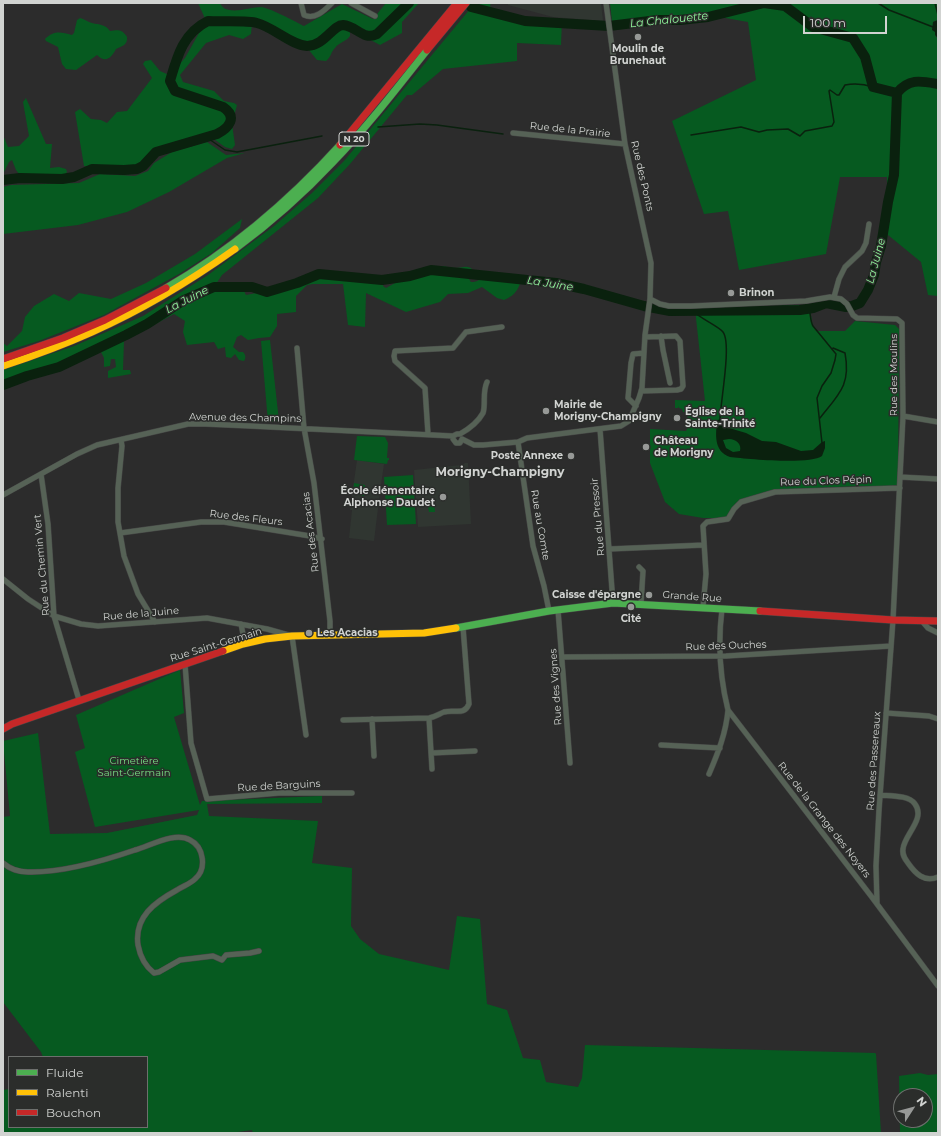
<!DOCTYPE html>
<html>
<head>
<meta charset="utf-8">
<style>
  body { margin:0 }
  #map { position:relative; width:941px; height:1136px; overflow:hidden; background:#2c2c2c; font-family:Montserrat,sans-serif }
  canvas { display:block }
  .frame { position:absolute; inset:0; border:4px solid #d1d3d1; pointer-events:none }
  .legend { position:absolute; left:8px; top:1056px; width:140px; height:72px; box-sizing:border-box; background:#2b2d2b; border:1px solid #6d6f6d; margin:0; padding:5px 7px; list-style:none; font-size:12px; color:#d1d3d1 }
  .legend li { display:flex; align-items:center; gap:8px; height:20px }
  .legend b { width:20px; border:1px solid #6d6f6d }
  .north { position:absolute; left:893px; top:1088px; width:40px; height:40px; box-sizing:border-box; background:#2b2d2b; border:1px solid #6d6f6d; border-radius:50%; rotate:54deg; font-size:11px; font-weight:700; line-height:16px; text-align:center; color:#d1d3d1 }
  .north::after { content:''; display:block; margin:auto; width:14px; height:18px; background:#979997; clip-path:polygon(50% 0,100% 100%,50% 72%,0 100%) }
  .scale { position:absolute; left:803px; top:16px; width:84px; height:18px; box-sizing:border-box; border:2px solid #d1d3d1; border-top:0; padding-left:5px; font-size:12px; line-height:14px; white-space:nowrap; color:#d1d3d1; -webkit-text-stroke:3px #2b2d2b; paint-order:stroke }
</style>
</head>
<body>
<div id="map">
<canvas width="941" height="1136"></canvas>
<div class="frame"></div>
<ul class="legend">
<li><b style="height:5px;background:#4caf50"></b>Fluide</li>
<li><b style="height:5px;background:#ffc107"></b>Ralenti</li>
<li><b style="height:5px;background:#c62828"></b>Bouchon</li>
</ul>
<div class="north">N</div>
<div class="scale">100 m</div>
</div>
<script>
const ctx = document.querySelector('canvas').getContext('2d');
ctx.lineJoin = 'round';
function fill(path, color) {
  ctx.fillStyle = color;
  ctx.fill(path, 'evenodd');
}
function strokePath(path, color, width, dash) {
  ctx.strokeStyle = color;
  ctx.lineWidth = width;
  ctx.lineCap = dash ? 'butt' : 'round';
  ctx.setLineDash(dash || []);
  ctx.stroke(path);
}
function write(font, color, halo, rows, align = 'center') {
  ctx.font = font + ' Montserrat,sans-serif';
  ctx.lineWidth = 3;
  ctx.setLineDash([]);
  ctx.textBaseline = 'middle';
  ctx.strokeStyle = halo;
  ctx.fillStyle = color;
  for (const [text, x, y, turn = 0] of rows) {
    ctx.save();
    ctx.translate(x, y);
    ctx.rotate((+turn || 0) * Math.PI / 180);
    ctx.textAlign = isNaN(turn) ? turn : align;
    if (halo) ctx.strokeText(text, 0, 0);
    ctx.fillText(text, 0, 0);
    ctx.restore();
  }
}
fill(new Path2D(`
  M508 3H601L603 21 553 17 508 5Z
  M357 460 384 464 381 485 383 487 382 490 380 492 374 541 349 538 352 510H350Z
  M465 463H468L471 524 418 527 414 470 462 465Z`), '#303631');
fill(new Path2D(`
  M198 3H220C226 17 249 7 261 7 268 7 296 22 304 26L342 4 373 19 386 3H419L402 22V33L380 45 350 29V36C346 42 339 42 335 48 330 53 332 56 326 61L317 60 308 49 298 46 260 25 252 23 251 34 243 39 229 35 206 43 180 75 183 82 214 91 224 101 234 103 237 105 232 124 235 145 232 149 225 147 207 134C191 138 171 142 156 150 148 155 142 163 133 167L84 166 75 112 80 109 91 119 101 120 107 123 117 112 127 111 152 78 143 64 145 61 151 60 160 71 169 75 185 58 199 33 208 25Z
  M475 3H491L490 6 499 19 562 20 561 45 517 43V61L443 69 412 95H407L350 164 318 198 222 275 216 284 226 288 243 289 246 295 262 292 274 293 295 286 317 276H331L336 278H345L352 275 381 277 384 278 383 286 386 288C403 279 420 267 440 266 445 266 450 268 456 268 462 268 468 264 473 270L469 279 471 282C477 282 479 280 483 277 495 271 510 276 520 284 517 292 512 297 504 300L497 298 482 287 468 293 448 294 440 302 406 312 366 293 365 327 348 325 343 284H313L307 285 296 296V312L277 314V326L270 337 259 338 248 340 241 335 237 337 233 347 239 352H243C246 355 246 358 244 361L239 360 235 354 231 358 226 357 225 347 218 349 214 342 187 345 183 332 185 321 174 314 124 341 123 370H130L131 374 108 378V371L116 367 115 359H111L110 366 104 367V358L101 352 57 371 3 388V370L74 346 143 316 208 275 274 226 312 193 344 161Z
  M610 3H938V20L933 22 936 37 938 38V296L928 295 921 262 888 235 887 177H840L826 254 739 270 728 211 704 214 672 121 756 80 748 22 714 16 612 21Z
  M80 18C84 19 88 22 92 23 100 25 105 24 110 31 118 30 122 29 127 37 128 45 122 46 116 49 112 57 106 64 97 55L76 70 66 69 62 64 58 47 46 41 45 39C54 30 61 32 72 35L74 33 77 20Z
  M26 98 46 144H52L50 168 59 167 66 169 67 172 62 178 50 177 44 174H19L16 170 12 160 9 162 3 174V135L8 147 19 146 29 136 23 102Z
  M207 142 226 155 245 153 227 158 169 192 127 212 78 225 3 234V187L11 185 79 183 100 174 135 176 148 171 154 163 172 152Z
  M242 219 240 228 212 253 179 274 104 315 39 341 3 352V343L7 346 22 331 25 317 34 306 54 294 69 301 79 293 111 299 146 283 195 254Z
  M799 305 809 309C813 318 810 322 816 331H845L855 321 895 325 899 329 898 482 897 485 891 486H857L775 490 758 494 736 503 726 518H703L679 514 665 502 650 463V429L686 431 688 427 687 426 688 424H690V420H688L687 418 688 417 687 416 688 413 683 412 682 409 679 408V406L678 408H675V400L705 401 695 309Z
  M270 340 279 421 268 422 261 341Z
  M357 436 385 437 388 443 387 458H389V460H388L387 464 354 460Z
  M413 475 416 524 387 525 384 477Z
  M354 483 365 485 364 496 353 494Z
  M427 501H434L435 512H429Z
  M180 670 184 713 174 717 200 805 202 801 322 796V803L207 804 209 816 318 821 312 863 352 868 351 926 360 939 379 954 449 970 457 916 480 919 487 1004 507 1010 523 1058 540 1060 546 1082 578 1087 582 1078 585 1045 875 1053 876 1054 881 1133H253L252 1130 230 1133H3V1090L9 1089V1127H147V1057H43L41 1052 3 1002V817L10 816 3 741 38 733 50 834 107 833 197 815 199 810 95 827 75 752 85 748 76 715Z
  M920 1073 928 1075 938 1074V1133H900L899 1076ZM901 1096H925V1120H901Z`), '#065a20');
fill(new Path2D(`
  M938 20V38L935 35V32L932 30 933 22Z
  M722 419 723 424 729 428 746 433 762 441 776 442 801 451 813 450 822 442 825 441V448L822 456C810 465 747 459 730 457 713 451 716 434 717 420ZM729 439C736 439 742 444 740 451L733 452 726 448 723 440Z`), '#0a210e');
strokePath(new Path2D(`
  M878 3 889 10 933 27
  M935 3 938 15
  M378 127 420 124 437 125 503 134
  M691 135 741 127 759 132 767 130 788 129 800 136 805 131 832 126 834 122 829 91 830 90 837 95H839L845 85C855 83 864 84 873 87
  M206 137 225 150 237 152 322 136
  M809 309C811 315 810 321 813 326L836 354 835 360 831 373 822 386 817 398 822 443
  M693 311C701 319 718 326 723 332 732 344 720 404 720 420
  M820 418C839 394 851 385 845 353L833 348`), '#0a210e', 1.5);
strokePath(new Path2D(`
  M471 7 525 21 609 26 658 20H680L708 17 764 3 785 6 813 27 853 38 865 57 873 87 897 93
  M3 180 20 178 62 179 74 177 92 169 124 170 137 169 143 166 156 152 217 134C229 128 238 117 223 107L175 91 170 81C177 57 183 33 208 21 220 22 247 20 257 23 273 27 291 45 307 46 324 46 333 25 343 25 357 26 363 41 377 34L409 3
  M3 385 27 376 59 367 126 335 147 324 184 300 214 287H252L267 292 297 283 319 274 382 280 410 276 431 270 556 283 584 289 644 306 670 311 800 310 813 308 826 303 846 307 852 306 860 303 868 290 874 275 876 262 881 246 888 202 894 175 897 93C909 78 921 81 938 84`), '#0a210e', 10);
const street = new Path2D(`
  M301 3 304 15C315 20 324 11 332 3
  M351 3 375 16
  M513 133 625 144
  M834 297 839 279 845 267 862 251 866 243 869 224
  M650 299 660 304 669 306H691L806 301 830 297 841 299 847 304 853 315 857 318 897 319 902 323 903 416 893 620 879 810 876 866 877 903
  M661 336 663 350 670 383
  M297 348 304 428 314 483 330 621V634
  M641 391 677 390 681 389 683 386 680 341 676 336 645 337
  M636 406 628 398 631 363 633 354 644 353
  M903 416 938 422
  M600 429 613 603
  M428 434 425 388 395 361 394 356 395 351 453 348 466 332 502 327
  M453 436 457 434H460C469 429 478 422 483 413 486 404 482 393 487 382
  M453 436V439L456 443H460L462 439
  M462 439 474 445H483L518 442 527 438 621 426 629 421 639 398 642 388 645 335 650 299 651 263 625 144 606 3
  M121 440 122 446 118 488V522L124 556 138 594 155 622
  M518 442 533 546 544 586 549 611
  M41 474 48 524 54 616 79 700
  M900 477 938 479
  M3 495 77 454 97 445 188 424H205L250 426 453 436
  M120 533 201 522H224L310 536 322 539
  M609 549 704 545
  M639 567 643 571 641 604
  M3 579 28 599 54 616 81 624 98 626 207 618 267 629 292 636 306 735
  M703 607 706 574 703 526 707 522 728 519 734 509 741 502 775 492 900 488
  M722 609C718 641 720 678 728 710L871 896 938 986
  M558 610 570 763
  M922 621 928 628 938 633
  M241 624 245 644
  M563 657 726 656 891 646
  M185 664 191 743 207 799 279 793H352
  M886 713 929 716 938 719
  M429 718 432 769
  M372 719 374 756
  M343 720 429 718C435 717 439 714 444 712 455 709 464 716 469 704L463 627
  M661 745 720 748
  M432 753 475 751
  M709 774C718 753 726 733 728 710
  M880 795C890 796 909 795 915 804 926 819 904 835 903 849 902 855 905 859 908 863 915 873 924 883 938 877
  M3 863C10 869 19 872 28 872 62 873 103 861 135 850 150 846 175 831 190 840 204 847 207 869 195 879 190 884 183 886 177 890 155 902 134 917 138 945 140 956 145 966 154 973L159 972 180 960 213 956 222 960 226 955 250 953 259 951`);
const fast = new Path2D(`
  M235 249C270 223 303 194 333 162 367 127 397 88 427 50
  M166 288C230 251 290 200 340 145
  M456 628 549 611 613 603 760 611`);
const slow = new Path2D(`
  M3 366C33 356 63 345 92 332 142 310 190 281 235 249
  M223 651 243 644 265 639 292 636 424 633 456 628`);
const jam = new Path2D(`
  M427 50 466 3
  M340 145 457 3
  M3 359 63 338 105 320 166 288
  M760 611 893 620 938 621
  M3 729 12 724 223 651`);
strokePath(street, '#464746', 6);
strokePath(fast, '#464746', 8);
strokePath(slow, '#464746', 8);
strokePath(jam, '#464746', 8);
strokePath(street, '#566256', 5);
strokePath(fast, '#4caf50', 7);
strokePath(slow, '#ffc107', 7);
strokePath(jam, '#c62828', 7);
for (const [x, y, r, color] of [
  [638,37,4,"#979997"],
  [731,293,4,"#979997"],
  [546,411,4,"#979997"],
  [677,418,4,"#979997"],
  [646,447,4,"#979997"],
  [571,456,4,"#979997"],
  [443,497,4,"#979997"],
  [649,595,4,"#979997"],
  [631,607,4,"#979997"],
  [309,633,4,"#979997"]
]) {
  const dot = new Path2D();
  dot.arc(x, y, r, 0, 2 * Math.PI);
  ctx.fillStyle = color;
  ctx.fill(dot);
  strokePath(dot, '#2b2d2b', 1.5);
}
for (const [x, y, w] of [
  [354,139,30]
]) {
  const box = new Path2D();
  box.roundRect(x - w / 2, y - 7, w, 14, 3);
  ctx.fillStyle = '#2b2d2b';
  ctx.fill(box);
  strokePath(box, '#d1d3d1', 1);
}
write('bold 9px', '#d1d3d1', null, [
  ["N 20",354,139]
]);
write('bold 10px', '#d1d3d1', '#2b2d2b', [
  ["Moulin de",638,49,"center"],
  ["Brunehaut",638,61,"center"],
  ["Brinon",739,293],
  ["Mairie de",554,405],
  ["Morigny-Champigny",554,417],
  ["Église de la",685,412],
  ["Sainte-Trinité",685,424],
  ["Château",654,441],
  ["de Morigny",654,453],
  ["Poste Annexe",563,456,"right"],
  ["École élémentaire",435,491,"right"],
  ["Alphonse Daudet",435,503,"right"],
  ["Caisse d'épargne",641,595,"right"],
  ["Cité",631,619,"center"],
  ["Les Acacias",317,633]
], 'left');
write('10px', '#d1d3d1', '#2b2d2b', [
  ["Rue de la Prairie",570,130,6],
  ["Rue des Ponts",642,176,77],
  ["Rue des Moulins",894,375,-90],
  ["Avenue des Champins",245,418,1],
  ["Rue du Clos Pépin",826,481,-2],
  ["Rue du Pressoir",598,517,-95],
  ["Rue des Fleurs",246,518,7],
  ["Rue au Comte",540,525,80],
  ["Rue des Acacias",311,532,-97],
  ["Rue du Chemin Vert",42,565,-95],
  ["Grande Rue",692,597,4],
  ["Rue de la Juine",141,614,-5],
  ["Rue Saint-Germain",216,645,-17],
  ["Rue des Ouches",726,646,-2],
  ["Rue des Vignes",556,687,-94],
  ["Rue des Passereaux",874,761,-86],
  ["Rue de Barguins",279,786,-3],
  ["Rue de la Grange des Noyers",824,820,52]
]);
write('10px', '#76de83', '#2b2d2b', [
  ["Cimetière",134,761],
  ["Saint-Germain",134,773]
]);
write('italic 11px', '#93fc9f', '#2b2d2b', [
  ["La Chalouette",669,20,-6],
  ["La Juine",876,261,-75],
  ["La Juine",550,284,9],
  ["La Juine",187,300,-27]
]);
write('bold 12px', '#d1d3d1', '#2b2d2b', [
  ["Morigny-Champigny",500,472]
]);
</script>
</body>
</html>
